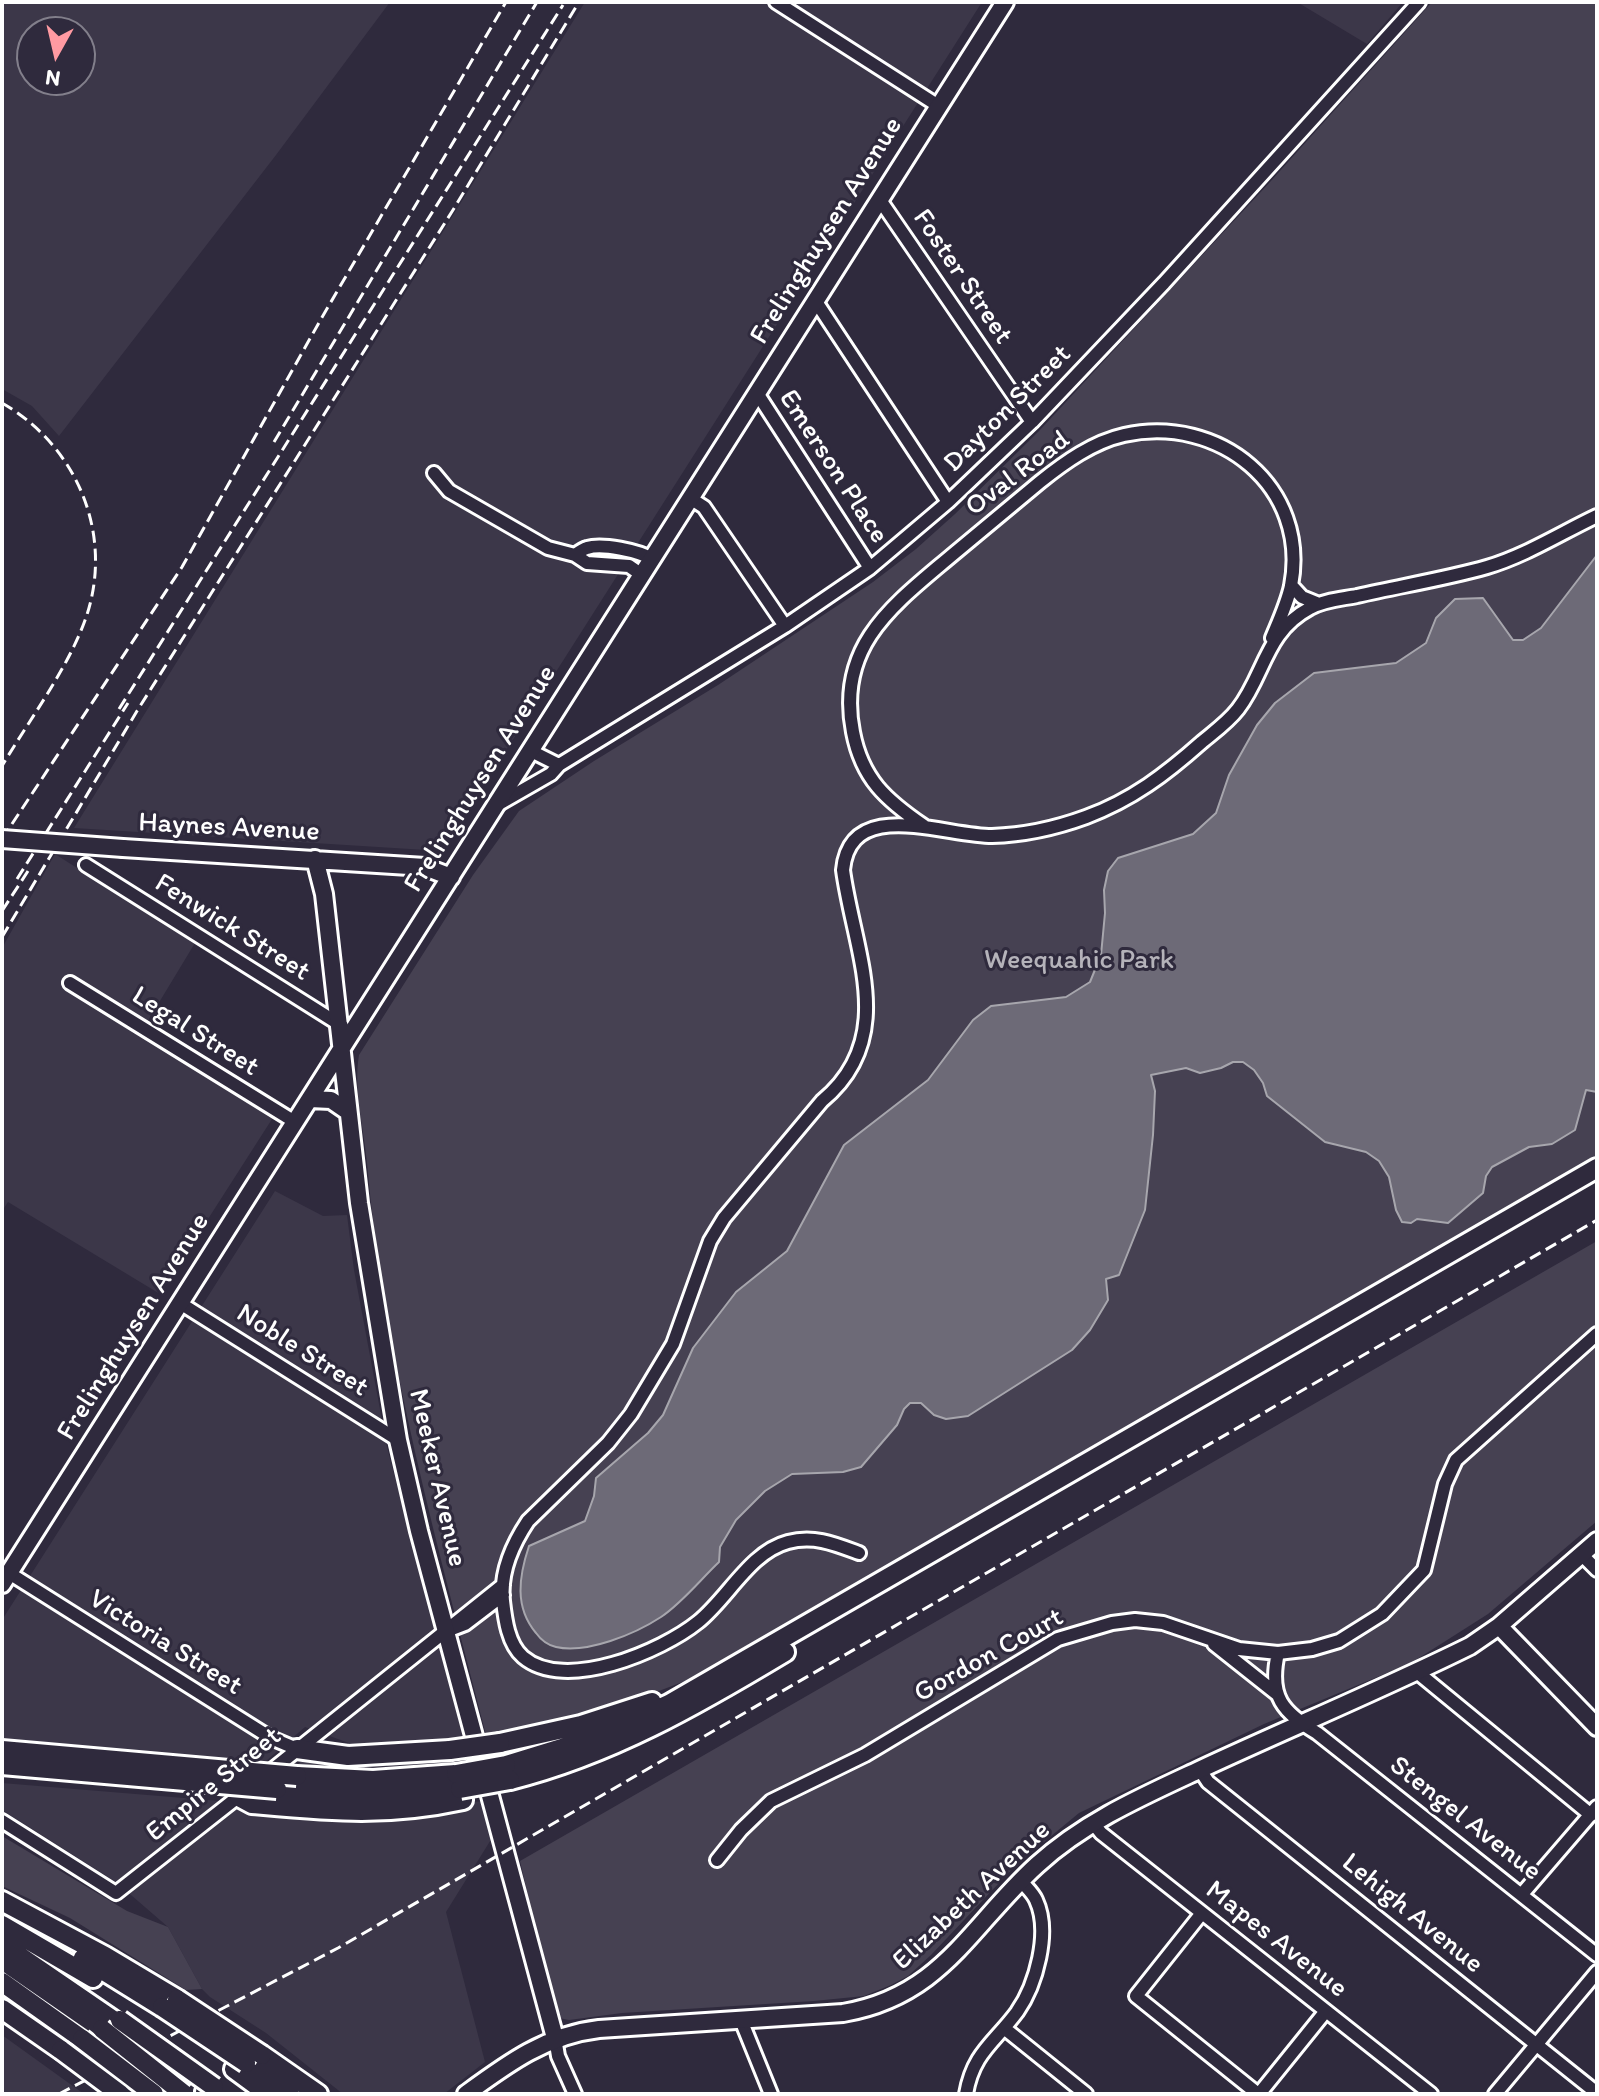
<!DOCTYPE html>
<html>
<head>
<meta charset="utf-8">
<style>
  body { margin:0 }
  #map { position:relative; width:1599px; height:2096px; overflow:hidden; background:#2f2a3d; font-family:Itim,sans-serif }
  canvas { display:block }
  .frame { position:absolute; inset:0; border:4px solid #fff; pointer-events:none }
  .north { position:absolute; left:16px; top:16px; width:80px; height:80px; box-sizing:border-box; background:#2f2a3d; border:2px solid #827f8b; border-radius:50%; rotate:188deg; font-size:22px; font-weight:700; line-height:32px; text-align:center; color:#fff }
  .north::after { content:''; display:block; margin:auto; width:28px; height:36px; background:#ff9aa2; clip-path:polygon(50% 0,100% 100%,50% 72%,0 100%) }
</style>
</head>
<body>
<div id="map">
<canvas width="1599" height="2096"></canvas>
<div class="frame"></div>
<div class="north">N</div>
</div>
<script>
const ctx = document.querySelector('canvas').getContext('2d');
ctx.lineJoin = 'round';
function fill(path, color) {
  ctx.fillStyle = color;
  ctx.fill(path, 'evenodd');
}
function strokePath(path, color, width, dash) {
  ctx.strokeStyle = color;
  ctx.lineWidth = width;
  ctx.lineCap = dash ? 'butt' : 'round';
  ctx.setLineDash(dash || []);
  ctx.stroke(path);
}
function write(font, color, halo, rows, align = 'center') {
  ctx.font = font + ' Itim,sans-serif';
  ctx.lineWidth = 6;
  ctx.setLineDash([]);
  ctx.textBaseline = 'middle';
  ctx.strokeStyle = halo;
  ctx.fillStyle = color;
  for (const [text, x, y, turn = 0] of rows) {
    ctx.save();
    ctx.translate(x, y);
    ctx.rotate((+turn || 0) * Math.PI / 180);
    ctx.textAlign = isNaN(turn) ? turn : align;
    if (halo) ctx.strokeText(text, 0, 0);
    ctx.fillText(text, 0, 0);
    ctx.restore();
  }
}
fill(new Path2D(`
  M2 2H390L276 155 59 436 32 406 2 389ZM80 32V80H32V32Z
  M585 2H982L442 851 74 828Z
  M1297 2H1403L1367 44Z
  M55 854 195 943 146 1024 281 1105 160 1294 8 1202 2 1211V948Z
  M275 1191 323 1216 347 1215 354 1270 387 1447 464 1741 390 1746H357L305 1727 266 1761 2 1738V1620Z
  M2 1783 378 1814 482 1801 492 1838 446 1912 485 2062 444 2094H343L266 2033 210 1997 202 1989 168 1927 116 1882 2 1810Z
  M2 2035 84 2094H2Z`), '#3c3749');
fill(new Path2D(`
  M1432 2H1597V1160L685 1681 591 1717 487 1739C439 1549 384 1359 367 1163 364 1128 353 1089 359 1055L473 875 519 811 594 761 718 685 873 582 916 549 955 514 1039 431 1270 182Z
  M1597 1241V1521L1488 1614 1411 1663 1264 1724 1079 1813 1016 1865 931 1955 908 1976 891 1985 864 1996 814 2001 622 2013 569 2020 559 2018 556 2014 520 1861Z
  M460 1754 463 1759C408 1768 354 1768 298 1764L307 1757Z
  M2 1836 127 1911 168 1927 202 1989 186 1990 70 1918 2 1886Z`), '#464152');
const water = new Path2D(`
  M1597 555V1092L1586 1090 1575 1130 1552 1144 1529 1147 1492 1167 1486 1176 1483 1193 1448 1223 1417 1219 1411 1223 1402 1222 1396 1210 1389 1177 1379 1161 1366 1152 1325 1142 1267 1096 1263 1083 1254 1070 1243 1062H1233L1221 1068 1200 1073 1186 1068 1151 1075 1155 1091 1153 1135 1145 1210 1119 1275 1106 1279 1108 1300 1090 1330 1072 1350 968 1416 946 1419 934 1415 921 1403H910L904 1409 897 1425 861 1467 843 1472 792 1474 765 1491 736 1520 720 1547 719 1562C701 1579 682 1603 661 1617 635 1634 587 1654 556 1647 547 1645 541 1640 536 1633 514 1607 519 1576 529 1546L585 1521 594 1496 596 1478 648 1433 663 1415 693 1348 736 1292 787 1251 844 1145 928 1080 973 1020 991 1006 1066 997 1090 982 1101 955 1105 913 1104 890 1108 871 1118 858 1193 834 1216 813 1229 775 1257 725 1275 703 1314 673 1396 663 1426 643 1436 618 1455 599 1483 598 1513 640H1523L1541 628Z`);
fill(water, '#6d6a77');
strokePath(water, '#a7a6ad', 2);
const minor = new Path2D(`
  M776 2 937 105
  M880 200 1032 422
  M815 300 948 502
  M757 393 870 568
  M434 473 449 491 548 548 575 555 587 563 629 566 642 575
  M690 498 704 507 785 626
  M575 555C579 552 583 549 587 548 602 543 639 551 652 559
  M1291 585 1302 597 1319 604
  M529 750 559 765
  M497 805 551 774 559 765 785 626 870 568 948 502 1032 422 1164 283 1419 2
  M924 826C886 800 862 779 853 732 836 646 893 605 951 556 980 532 1010 507 1040 482 1065 462 1093 442 1124 435 1219 414 1310 487 1291 586 1287 604 1279 621 1272 638
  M86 865 342 1026
  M70 983 295 1122
  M180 1303 398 1440
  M859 1553C835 1544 814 1535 788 1542 750 1552 728 1598 698 1622 662 1651 565 1693 523 1657 508 1644 505 1619 503 1601 500 1572 512 1545 528 1521L608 1443 631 1414 673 1344 710 1241 724 1218 822 1101C899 1037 854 952 843 870 850 796 944 836 992 836 1024 835 1056 828 1086 817 1132 800 1166 774 1202 742 1214 732 1228 722 1238 709 1265 674 1265 632 1310 608 1324 600 1342 599 1357 596 1400 586 1445 579 1487 567 1525 556 1561 533 1597 516
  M1582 1555 1597 1570
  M9 1573 271 1738 297 1749
  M452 1629 465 1624 503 1595
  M1214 1644 1277 1694
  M1278 1653C1268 1697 1283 1712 1317 1733L1597 1955
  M1417 1672 1591 1815
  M1200 1770 1208 1782 1597 2093
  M267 1774 503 1585
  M2 1821 116 1893 243 1793
  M1093 1823 1101 1833 1431 2094
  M717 1860 741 1830 771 1801 865 1755 1058 1639 1112 1623 1135 1620 1163 1623 1239 1649 1278 1653 1312 1649 1339 1641 1382 1614 1424 1570 1445 1484 1456 1460 1597 1334
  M1522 1894 1597 1807
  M1202 1913 1136 1996 1258 2094
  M741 2020 771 2094
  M1004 2028 1086 2094
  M555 2038 558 2056 575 2094
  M966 2094C973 2053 994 2043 1017 2012 1036 1985 1051 1932 1036 1900 1033 1893 1026 1887 1021 1881
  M1259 2094 1326 2011
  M1495 2094 1597 1972`);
const major = new Path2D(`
  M123 848 425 867 451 877
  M315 859 324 894 359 1203 398 1440 419 1531 555 2038
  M310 1099 331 1100 347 1111
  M2 1584 1005 2
  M1499 1626 1597 1727
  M466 2094C507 2064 546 2035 599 2029L843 2013C942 1996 969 1927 1037 1865 1084 1822 1141 1797 1199 1770 1289 1728 1381 1690 1470 1646L1499 1626 1597 1541`);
const highway = new Path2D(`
  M500 1743 581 1725 652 1702
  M297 1749 348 1756 450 1750
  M506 1765 594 1738 669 1704 1597 1168
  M297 1776 373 1780 456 1774
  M510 1780C610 1755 697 1705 785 1652
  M277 1789 373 1795 460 1789
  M239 1797 252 1804C330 1811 385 1817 463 1800
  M2 1901 105 1956 177 1999
  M2 1925 93 1978
  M2 1944 116 2022
  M83 1958 162 2007
  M2 1960 102 2029
  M2 1982 82 2039
  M2 2009 61 2050
  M262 2055 318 2094
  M246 2063 290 2094
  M234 2069 268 2094
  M205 2092 207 2094`);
strokePath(minor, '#fff', 18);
strokePath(major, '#fff', 22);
strokePath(highway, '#fff', 24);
strokePath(minor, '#2f2a3d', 12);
strokePath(major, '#2f2a3d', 16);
strokePath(highway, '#2f2a3d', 18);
strokePath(new Path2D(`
  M2 403C79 447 116 539 84 623 66 671 28 722 2 766
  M274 442 537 2
  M119 709 563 5
  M2 839 182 567 321 319 506 2
  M17 879 128 703
  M2 911 28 871
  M2 937 137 711 453 210 579 2
  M59 2094 338 1948 1597 1220`), '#fff', 3, [12, 6]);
const majorBridge = new Path2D(`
  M2 839 123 848`);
const highwayBridge = new Path2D(`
  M2 1750 297 1776
  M450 1750 500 1743
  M2 1765 277 1789
  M456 1774 506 1765
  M460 1789 510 1780
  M177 1999 262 2055
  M162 2007 246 2063
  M120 2020 214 2087
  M102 2029 184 2094
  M82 2039 154 2094
  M61 2050 120 2094`);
strokePath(majorBridge, '#fff', 22, []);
strokePath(highwayBridge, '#fff', 24, []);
strokePath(majorBridge, '#2f2a3d', 16);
strokePath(highwayBridge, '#2f2a3d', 18);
write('28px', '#fff', '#2f2a3d', [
  ["Frelinghuysen Avenue",827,231,-58],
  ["Foster Street",962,277,56],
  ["Dayton Street",1008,409,-45],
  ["Emerson Place",833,467,57],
  ["Oval Road",1018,474,-37],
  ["Frelinghuysen Avenue",481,779,-58],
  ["Haynes Avenue",229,828,3],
  ["Fenwick Street",232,928,32],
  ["Legal Street",195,1032,32],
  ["Frelinghuysen Avenue",134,1327,-58],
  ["Noble Street",302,1351,32],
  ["Meeker Avenue",437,1478,77],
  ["Victoria Street",165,1643,32],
  ["Gordon Court",989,1656,-29],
  ["Empire Street",214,1785,-39],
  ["Stengel Avenue",1465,1819,38],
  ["Elizabeth Avenue",972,1896,-43],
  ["Lehigh Avenue",1412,1914,39],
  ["Mapes Avenue",1276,1940,38]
]);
write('28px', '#b5b3ba', '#2f2a3d', [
  ["Weequahic Park",1079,961]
]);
</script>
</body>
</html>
